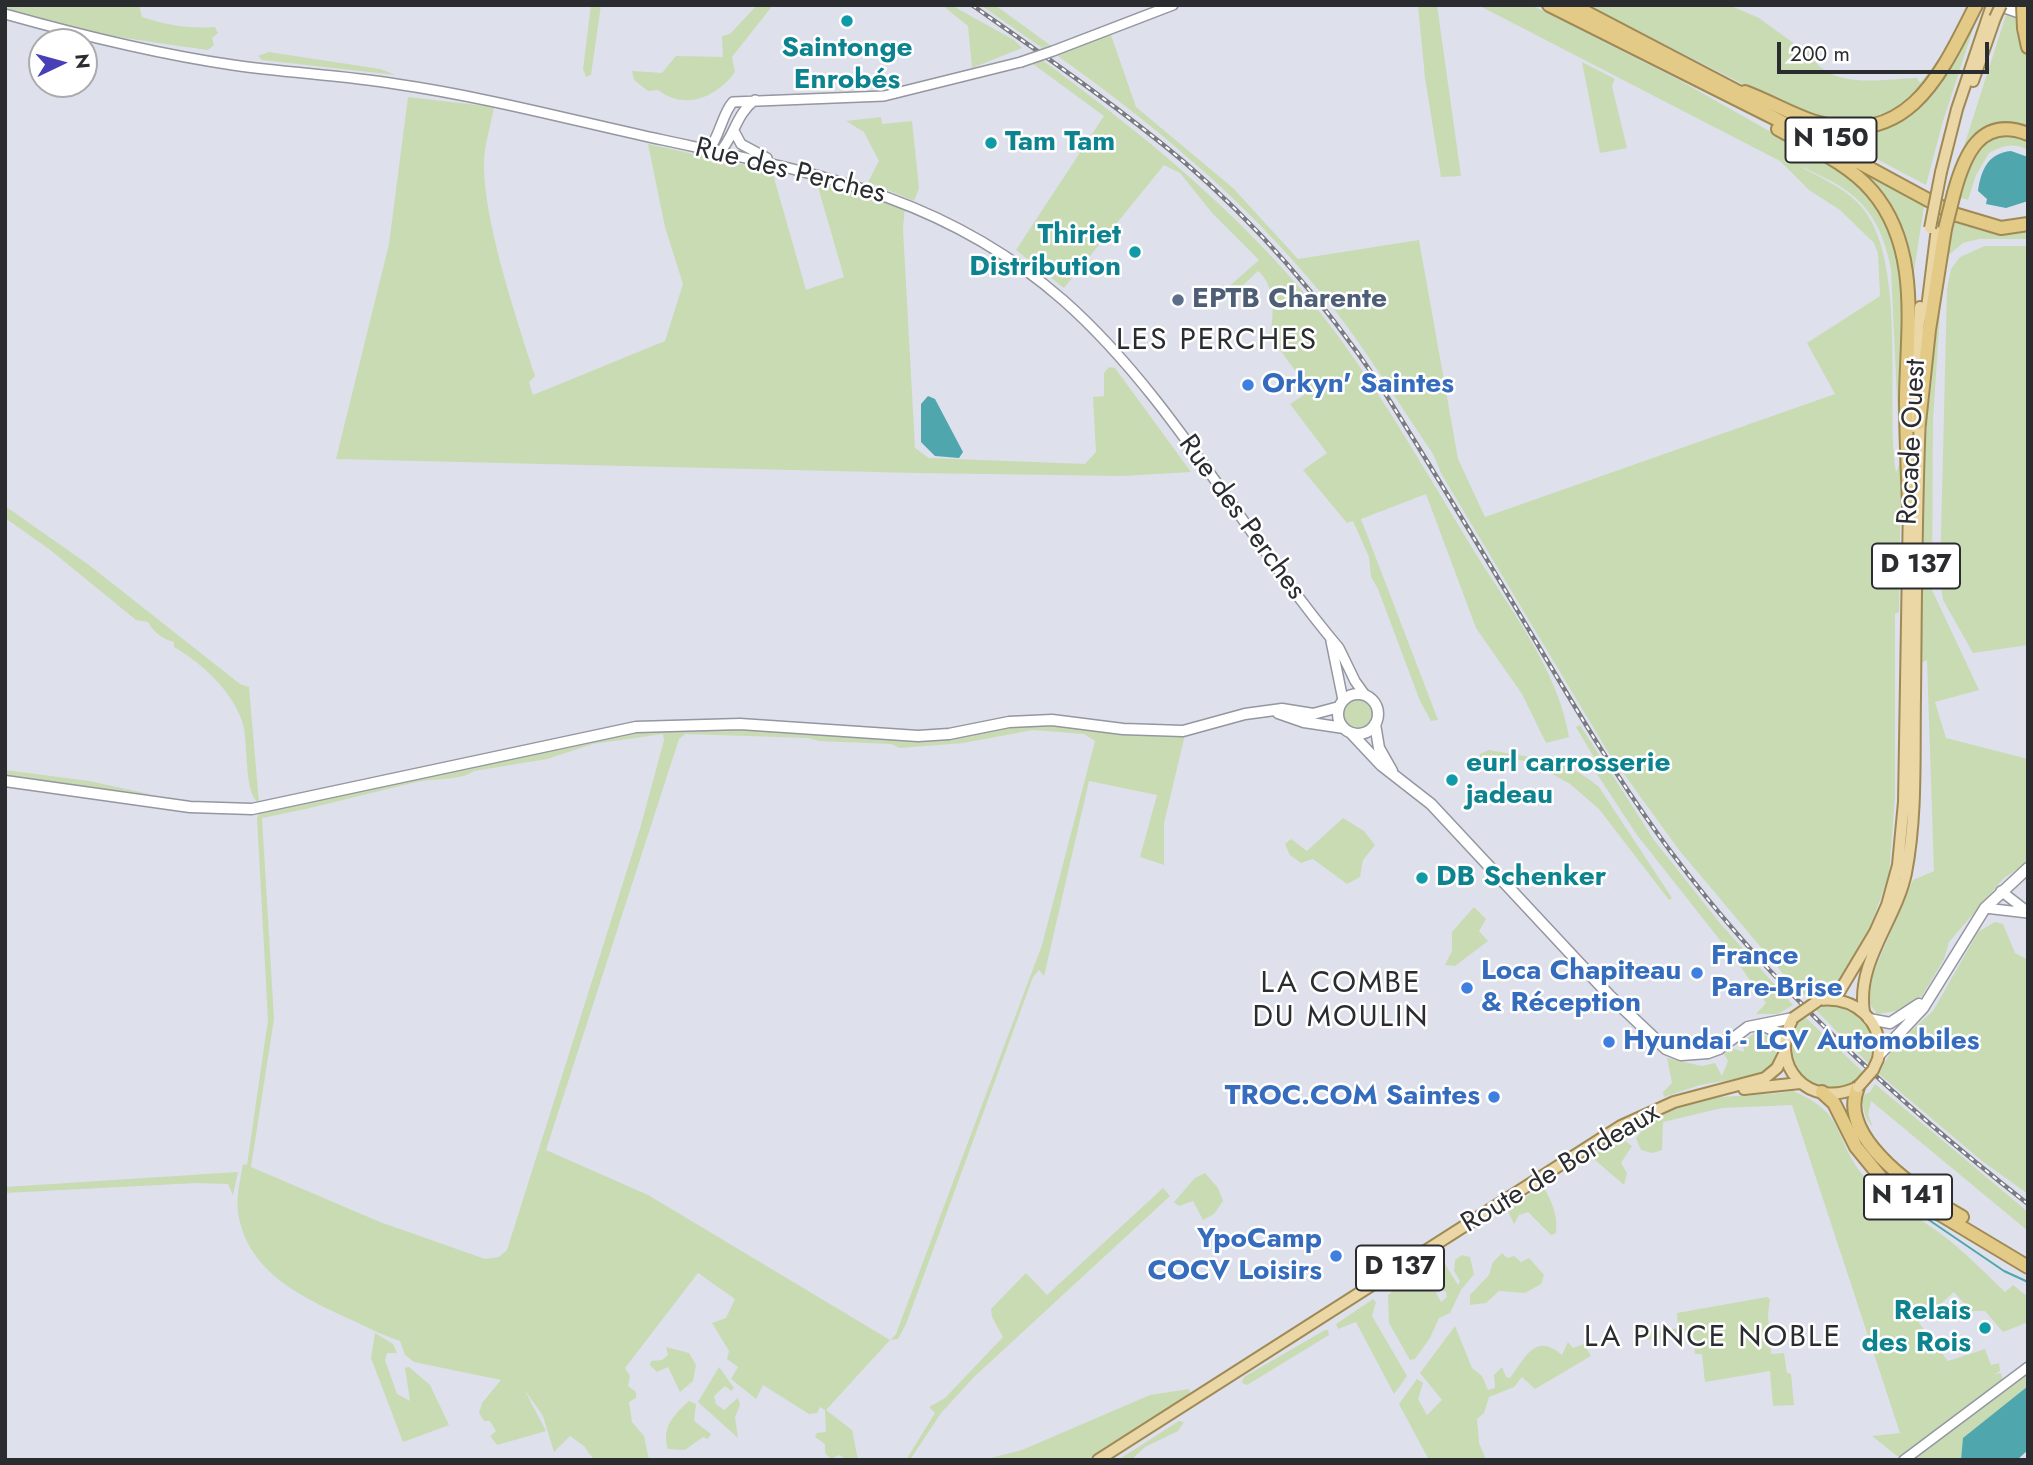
<!DOCTYPE html>
<html>
<head>
<meta charset="utf-8">
<style>
  body { margin:0 }
  #map { position:relative; width:2033px; height:1465px; overflow:hidden; background:#dee0eb; font-family:Jost,sans-serif }
  canvas { display:block }
  .frame { position:absolute; inset:0; border:7px solid #2b2c30; pointer-events:none }
  .north { position:absolute; left:28px; top:28px; width:70px; height:70px; box-sizing:border-box; background:#fff; border:2px solid #aaabac; border-radius:50%; rotate:85deg; font-size:19px; font-weight:700; line-height:28px; text-align:center; color:#2b2c30 }
  .north::after { content:''; display:block; margin:auto; width:24px; height:32px; background:#4740b7; clip-path:polygon(50% 0,100% 100%,50% 72%,0 100%) }
  .scale { position:absolute; left:1777px; top:42px; width:212px; height:32px; box-sizing:border-box; border:4px solid #2b2c30; border-top:0; padding-left:9px; font-size:21px; line-height:24px; white-space:nowrap; color:#2b2c30; -webkit-text-stroke:5px #fff; paint-order:stroke }
</style>
</head>
<body>
<div id="map">
<canvas width="2033" height="1465"></canvas>
<div class="frame"></div>
<div class="north">N</div>
<div class="scale">200 m</div>
</div>
<script>
const ctx = document.querySelector('canvas').getContext('2d');
ctx.lineJoin = 'round';
function fill(path, color) {
  ctx.fillStyle = color;
  ctx.fill(path, 'evenodd');
}
function strokePath(path, color, width, dash) {
  ctx.strokeStyle = color;
  ctx.lineWidth = width;
  ctx.lineCap = dash ? 'butt' : 'round';
  ctx.setLineDash(dash || []);
  ctx.stroke(path);
}
function write(font, color, halo, rows, align = 'center') {
  ctx.font = font + ' Jost,sans-serif';
  ctx.lineWidth = 5;
  ctx.setLineDash([]);
  ctx.textBaseline = 'middle';
  ctx.strokeStyle = halo;
  ctx.fillStyle = color;
  for (const [text, x, y, turn = 0] of rows) {
    ctx.save();
    ctx.translate(x, y);
    ctx.rotate((+turn || 0) * Math.PI / 180);
    ctx.textAlign = isNaN(turn) ? turn : align;
    if (halo) ctx.strokeText(text, 0, 0);
    ctx.fillText(text, 0, 0);
    ctx.restore();
  }
}
fill(new Path2D(`
  M5 5H139L142 17C166 25 189 29 215 27L218 33 212 38 214 45 208 50C173 45 22 26 5 5Z
  M591 5H601L591 75 586 77 583 69Z
  M757 5H773L732 57 735 72C717 97 685 111 658 90L648 91 634 80 632 71 662 73 676 56 723 57 722 36 730 34Z
  M942 5H951L1014 40 1022 48 972 68 968 26Z
  M981 5H995L1050 45 1042 48Z
  M1418 5H1437L1461 176 1441 177 1425 78Z
  M1478 5H1531L1679 80 1849 176 1879 205 1898 247 1903 281 1899 612 1895 614V795L1889 875 1870 927 1840 981 1821 993 1801 995 1679 850 1608 752 1442 475 1433 454C1396 400 1362 342 1320 292 1244 199 1152 123 1055 54L1111 35 1136 107 1233 188 1298 259 1419 240 1458 459 1485 517 1835 394 1807 343 1880 296 1878 253 1874 243 1840 210 1809 190 1780 161ZM1799 166C1805 168 1815 173 1823 177 1865 197 1882 223 1891 269L1900 463 1896 473C1885 402 1909 254 1858 203 1841 186 1819 177 1799 166Z
  M1587 5H1729L1759 18 1803 50 1807 47C1823 92 1880 79 1917 78L1920 83 1939 60 1943 61 1907 106 1871 122H1833L1792 109Z
  M1980 8 1943 121 1926 185 1839 139 1840 132 1908 113Z
  M2006 15 2020 19 2028 57V130L1969 141 1964 146Z
  M269 52 380 69 396 75 262 60 258 56Z
  M1042 60C1139 131 1233 207 1310 300 1374 378 1423 468 1476 554 1511 611 1558 670 1569 737L1546 743 1522 694 1476 628 1426 494 1361 519 1438 720 1431 721 1420 701 1378 589 1371 577 1369 557 1353 521 1347 523 1303 470 1327 453 1290 404 1310 391 1270 336C1274 316 1276 286 1258 271L1235 293 1225 290 1259 260 1213 214 1180 173 1164 165 1064 288 1016 250 1104 116 1033 64Z
  M1582 62 1615 79 1612 86 1627 148 1600 153Z
  M408 97 494 107C491 125 485 142 484 160 482 217 517 320 535 376L529 382 533 395 665 341 683 284 665 227 648 144 772 171 806 290 844 277 816 180 905 206 903 229 915 448 929 458 1085 464 1096 452 1093 397 1104 396V373L1109 367 1115 368 1191 472 1122 476 917 473 336 459 389 244Z
  M881 117 882 124 912 121 919 188 914 201 868 182 879 161 864 132 846 121Z
  M2007 134 2028 139V150C2014 142 2002 146 1989 153L1976 175 1968 200 1958 197C1965 169 1974 138 2007 134Z
  M1854 164 1925 200 1912 284 1908 256 1854 170Z
  M1954 217 2028 228V239H1979L1963 243 1945 258Z
  M1985 246H2028V645L1973 653 1943 600 1940 577 1947 289 1951 269 1960 257Z
  M1943 268 1933 421 1932 590 1979 690 1935 702 1946 738 2028 759V862L2004 878 1949 942 1944 959 1922 996 1896 1011 1877 1014 1869 1002 1872 976 1913 880 1934 871 1927 660 1921 663C1920 531 1921 398 1943 268Z
  M5 506 89 565 240 684 249 687 259 803C243 794 249 739 242 721 231 689 201 663 174 647V642C163 639 154 633 148 622L136 620 49 549 5 518Z
  M1342 713a16 16 0 1 1 32 0a16 16 0 1 1-32 0Z
  M1044 724 1150 736 1185 735 1164 823V865L1140 857 1157 795 1089 781 1044 976 1039 970 1033 977 906 1324 898 1339 890 1340 826 1410 852 1430 858 1460H847L839 1455 831 1459 825 1453V1444L815 1437 817 1433 826 1432 825 1410 820 1407 817 1413 809 1414 763 1385 756 1399 731 1379 738 1367 727 1359 729 1351 712 1323 726 1318 735 1299 698 1273 625 1368 630 1376 628 1386 636 1392V1398L629 1402 632 1422 644 1436 649 1460H594L584 1446 570 1436 554 1452 543 1416 524 1389 546 1431 497 1445 490 1436 496 1431 490 1421H484L479 1413 482 1403 501 1380 414 1362 405 1355 400 1341C381 1335 363 1325 345 1317 300 1296 250 1272 239 1218 235 1200 240 1182 243 1164L247 1165 268 1020 257 818 260 811 626 732 722 727 921 739ZM1033 730 1084 734 1095 741 1042 945 896 1334 890 1340 648 1195 546 1150 679 739 685 734 808 738 819 741 891 744 900 748 963 743ZM663 734 664 740 640 829 507 1250 499 1257 485 1259 380 1222 251 1167 274 1019 262 818C315 808 365 794 417 782 436 778 458 781 474 771L547 759 593 744Z
  M1580 725 1654 840 1719 922 1793 1005 1778 1014H1756L1766 1003 1738 963 1637 835 1593 768 1596 761 1576 727Z
  M1489 750C1530 758 1566 758 1599 787L1672 898 1669 900 1599 809 1570 784 1531 762 1491 755 1480 759V754Z
  M5 770 89 781 154 795 22 779 5 776Z
  M1343 818 1364 831 1375 845 1363 860 1360 877 1347 884 1313 859 1301 863 1290 855 1285 844 1291 839 1307 851Z
  M1474 907 1486 919 1479 931 1488 941 1455 966 1445 965 1452 951V932Z
  M1995 922 2003 924 2015 953 2028 960V1194L1982 1161 1879 1074 1893 1047 1933 1011 1978 932Z
  M1827 1005C1834 1008 1842 1007 1849 1010 1870 1018 1878 1046 1868 1063L1816 1010Z
  M1806 1018 1862 1071 1856 1082C1848 1085 1837 1089 1829 1089 1794 1088 1782 1046 1798 1021Z
  M1754 1033 1768 1036 1777 1045 1775 1062 1762 1072 1746 1077 1700 1085 1664 1097 1663 1092 1672 1083 1667 1058 1702 1066 1715 1063 1722 1076 1728 1061 1724 1054 1732 1048 1744 1052 1743 1043Z
  M1875 1084 2028 1212V1231L1871 1101 1868 1115 1873 1127C1864 1119 1863 1107 1862 1096L1870 1092Z
  M1793 1091C1847 1114 1832 1136 1863 1175 1883 1200 1916 1215 1941 1234 1964 1251 1985 1273 2005 1292L2013 1285 2028 1297V1322L2003 1332 1985 1311H1971L1954 1292 1919 1323 1948 1361 1985 1349 1991 1365 1999 1363 2000 1371 1994 1374 2001 1373 2003 1382 2028 1367V1386L1964 1438 1961 1460H1902L1872 1436 1900 1433 1792 1105 1722 1108 1663 1122 1662 1150 1652 1153 1641 1150 1636 1138 1641 1132 1640 1123C1663 1112 1685 1102 1712 1098 1739 1095 1766 1096 1793 1091Z
  M1616 1140H1624L1632 1146 1621 1163 1627 1173 1624 1185 1595 1160V1154Z
  M238 1172 233 1195 228 1184 197 1183 5 1193V1187Z
  M1205 1173 1218 1188 1223 1201 1214 1214 1203 1220 1193 1201 1179 1206 1174 1202 1195 1178Z
  M1543 1186C1552 1202 1558 1215 1556 1233L1551 1235 1528 1212 1519 1215 1514 1224 1507 1209Z
  M1163 1188 1170 1196 974 1377 941 1413 910 1460H906L935 1413 929 1407 945 1398 1003 1337 992 1317 991 1309 1026 1273 1047 1295Z
  M1502 1253 1507 1258 1514 1256 1521 1262 1529 1258 1544 1275 1541 1284 1525 1293 1499 1291 1486 1303 1470 1305V1295L1489 1275 1493 1262Z
  M1462 1255 1470 1257 1474 1274 1461 1290 1450 1313 1439 1318 1430 1338 1415 1359 1410 1360 1389 1323 1388 1295 1412 1276 1425 1272 1441 1302 1447 1297 1446 1292 1436 1285 1428 1270 1437 1262 1445 1264 1458 1285 1460 1281 1454 1271 1455 1260Z
  M1767 1297 1770 1299 1768 1314 1771 1354 1784 1353 1787 1373 1791 1374 1794 1405 1773 1406 1770 1371 1705 1382 1702 1354H1695L1693 1333 1647 1340 1646 1333 1678 1328 1677 1313Z
  M1373 1299 1376 1302 1372 1316 1407 1376 1394 1394 1356 1322 1338 1329 1336 1324Z
  M1455 1326 1472 1368 1482 1376 1488 1390 1495 1388 1494 1375 1502 1367 1506 1377 1510 1378C1526 1357 1535 1332 1562 1355L1568 1342 1573 1348 1584 1344 1591 1356 1535 1389 1522 1377 1514 1387 1489 1397 1484 1413 1477 1419 1479 1443 1486 1460H1429L1399 1404 1417 1379 1423 1383 1418 1399 1427 1415 1442 1400 1420 1373Z
  M1325 1330H1328L1329 1335 1247 1385 1242 1383 1244 1377Z
  M375 1333 393 1344 397 1353H387L385 1360 397 1394 410 1401 405 1368 409 1367 430 1385 449 1425 403 1442 371 1358Z
  M666 1347 689 1353 696 1365 693 1381 680 1392 668 1367 657 1372 650 1365 651 1361 662 1360 668 1355Z
  M719 1367 734 1388 731 1391 725 1386 714 1396 716 1404 724 1410 738 1398 740 1405 735 1417 738 1438 698 1402Z
  M1189 1389 1191 1394 1086 1460H983L1022 1450 1150 1395Z
  M689 1401 696 1404 694 1421 711 1434 708 1439 703 1437 685 1450 668 1449C661 1427 674 1415 689 1401Z
  M1179 1421 1184 1422 1178 1431 1145 1447 1131 1460H1118Z`), '#c9dbb3');
fill(new Path2D(`
  M2011 151 2028 157V201L2006 208 1986 204 1987 199 1978 191C1981 170 1988 153 2011 151Z
  M928 396 935 399 963 452 959 458 935 456 921 442V404Z
  M2028 1386V1450L2017 1460H1961L1963 1438Z`), '#4fa7ad');
strokePath(new Path2D(`
  M1876 1184 2004 1271 2028 1282`), '#4fa7ad', 2);
const tertiary = new Path2D(`
  M1996 5 2019 13
  M5 14C80 35 156 54 233 65 287 73 342 75 396 84 486 97 575 121 663 140 814 173 943 195 1063 300 1171 395 1246 538 1339 648L1355 681 1365 695
  M1053 51 1173 5
  M734 131 741 144 767 158
  M709 150C720 135 723 112 733 102L884 96 1021 62
  M720 152C735 135 736 114 755 100
  M1331 641 1343 700
  M2001 891 2028 912
  M1985 908 2028 913
  M1904 1460 2028 1367`);
const secondary = new Path2D(`
  M1338 714a20 20 0 1 1 40 0a20 20 0 1 1-40 0Z
  M1278 713 1304 722 1344 728
  M1375 724 1379 748 1392 771
  M1351 733 1381 765 1431 804 1610 996 1666 1049 1681 1055 1708 1053 1719 1049 1748 1027 1793 1018
  M5 781 190 807 252 809 636 727 740 724 918 736 949 734 1009 722 1052 720 1123 729 1183 731 1245 714 1282 709 1313 714 1339 707
  M1869 1019 1890 1023 1919 1004
  M1764 1026 1777 1032 1784 1043
  M1879 1055 1923 1008 1985 908 2028 868`);
const primary = new Path2D(`
  M1973 81 1995 18
  M1941 172 1957 109 1992 5
  M1926 316 1937 228
  M1912 427 1920 307
  M1835 999 1875 932 1887 905 1898 865 1904 802 1909 503
  M1819 1000C1854 996 1885 1020 1878 1059
  M1864 1012C1856 962 1896 921 1906 873 1917 816 1914 755 1915 697 1916 603 1916 510 1920 416
  M1793 1018C1767 1065 1809 1111 1858 1087
  M1744 1089 1800 1083
  M1098 1460 1621 1126 1674 1102 1765 1078 1777 1068 1784 1054`);
const trunk = new Path2D(`
  M1549 5 1812 137 1954 214 2001 228 2028 224
  M1572 5 1750 98
  M2024 28 2028 47
  M1745 92C1769 101 1791 114 1815 122 1909 149 1941 74 1976 5
  M1778 129C1810 147 1848 163 1872 191 1921 248 1907 328 1906 397 1906 435 1908 473 1909 510
  M1954 193C1964 156 1980 115 2028 134
  M1919 423 1929 330 1945 229
  M1858 1087C1835 1140 1926 1196 1962 1217
  M1822 1092 1834 1103 1856 1147 1883 1180 2028 1267`);
strokePath(tertiary, '#9496a0', 12);
strokePath(secondary, '#9496a0', 13);
strokePath(primary, '#9f8a55', 14);
strokePath(trunk, '#9f8a55', 16);
strokePath(tertiary, '#fff', 9);
strokePath(secondary, '#fff', 10);
strokePath(primary, '#ebd7a5', 10);
strokePath(trunk, '#e4ca87', 12);
const rail = new Path2D(`
  M972 5C1043 55 1116 105 1183 161 1259 226 1324 302 1380 385 1428 462 1476 541 1523 620 1570 699 1616 778 1671 852 1772 987 1895 1100 2028 1204`);
strokePath(rail, '#797b82', 4.5);
strokePath(rail, '#fff', 2, [5]);
const tertiaryBridge = new Path2D(`
  M1021 62 1053 51`);
const primaryBridge = new Path2D(`
  M1995 18 2001 5
  M1930 228 1941 172
  M1793 1018 1819 1000
  M1858 1087 1873 1070 1878 1059`);
const trunkBridge = new Path2D(`
  M2023 5 2024 28
  M1945 229 1954 193`);
strokePath(tertiaryBridge, '#9496a0', 12, []);
strokePath(primaryBridge, '#9f8a55', 14, []);
strokePath(trunkBridge, '#9f8a55', 16, []);
strokePath(tertiaryBridge, '#fff', 9);
strokePath(primaryBridge, '#ebd7a5', 10);
strokePath(trunkBridge, '#e4ca87', 12);
for (const [x, y, r, color] of [
  [847,21,7,"#0f9aa8"],
  [991,143,7,"#0f9aa8"],
  [1135,252,7,"#0f9aa8"],
  [1178,300,7,"#5c6f8a"],
  [1248,385,7,"#3f7fe0"],
  [1452,780,7,"#0f9aa8"],
  [1422,878,7,"#0f9aa8"],
  [1697,973,7,"#3f7fe0"],
  [1467,988,7,"#3f7fe0"],
  [1609,1042,7,"#3f7fe0"],
  [1494,1097,7,"#3f7fe0"],
  [1336,1256,7,"#3f7fe0"],
  [1985,1328,7,"#0f9aa8"]
]) {
  const dot = new Path2D();
  dot.arc(x, y, r, 0, 2 * Math.PI);
  ctx.fillStyle = color;
  ctx.fill(dot);
  strokePath(dot, '#fff', 2.5);
}
for (const [x, y, w] of [
  [1831,140,91],
  [1916,566,88],
  [1908,1197,88],
  [1400,1268,88]
]) {
  const box = new Path2D();
  box.roundRect(x - w / 2, y - 22.5, w, 45, 5);
  ctx.fillStyle = '#fff';
  ctx.fill(box);
  strokePath(box, '#2b2c30', 2);
}
write('bold 26px', '#2b2c30', null, [
  ["N 150",1831,140],
  ["D 137",1916,566],
  ["N 141",1908,1197],
  ["D 137",1400,1268]
]);
write('bold 28px', '#0d838f', '#fff', [
  ["Saintonge",847,49,"center"],
  ["Enrobés",847,81,"center"],
  ["Tam Tam",1005,143],
  ["Thiriet",1121,236,"right"],
  ["Distribution",1121,268,"right"],
  ["eurl carrosserie",1466,764],
  ["jadeau",1466,796],
  ["DB Schenker",1436,878],
  ["Relais",1971,1312,"right"],
  ["des Rois",1971,1344,"right"]
], 'left');
write('28px', '#2b2c30', '#fff', [
  ["Rue des Perches",790,172,14],
  ["Rocade Ouest",1913,442,-87],
  ["Rue des Perches",1241,518,54],
  ["Route de Bordeaux",1561,1169,-31]
]);
write('bold 28px', '#4e5e75', '#fff', [
  ["EPTB Charente",1192,300]
], 'left');
write('bold 28px', '#366cbe', '#fff', [
  ["Orkyn' Saintes",1262,385],
  ["France",1711,957],
  ["Pare-Brise",1711,989],
  ["Loca Chapiteau",1481,972],
  ["& Réception",1481,1004],
  ["Hyundai - LCV Automobiles",1623,1042],
  ["TROC.COM Saintes",1480,1097,"right"],
  ["YpoCamp",1322,1240,"right"],
  ["COCV Loisirs",1322,1272,"right"]
], 'left');
ctx.letterSpacing = '2px';
write('30px', '#2b2c30', '#fff', [
  ["LES PERCHES",1217,342],
  ["LA COMBE",1341,985],
  ["DU MOULIN",1341,1019],
  ["LA PINCE NOBLE",1713,1339]
]);
ctx.letterSpacing = '0px';
</script>
</body>
</html>
